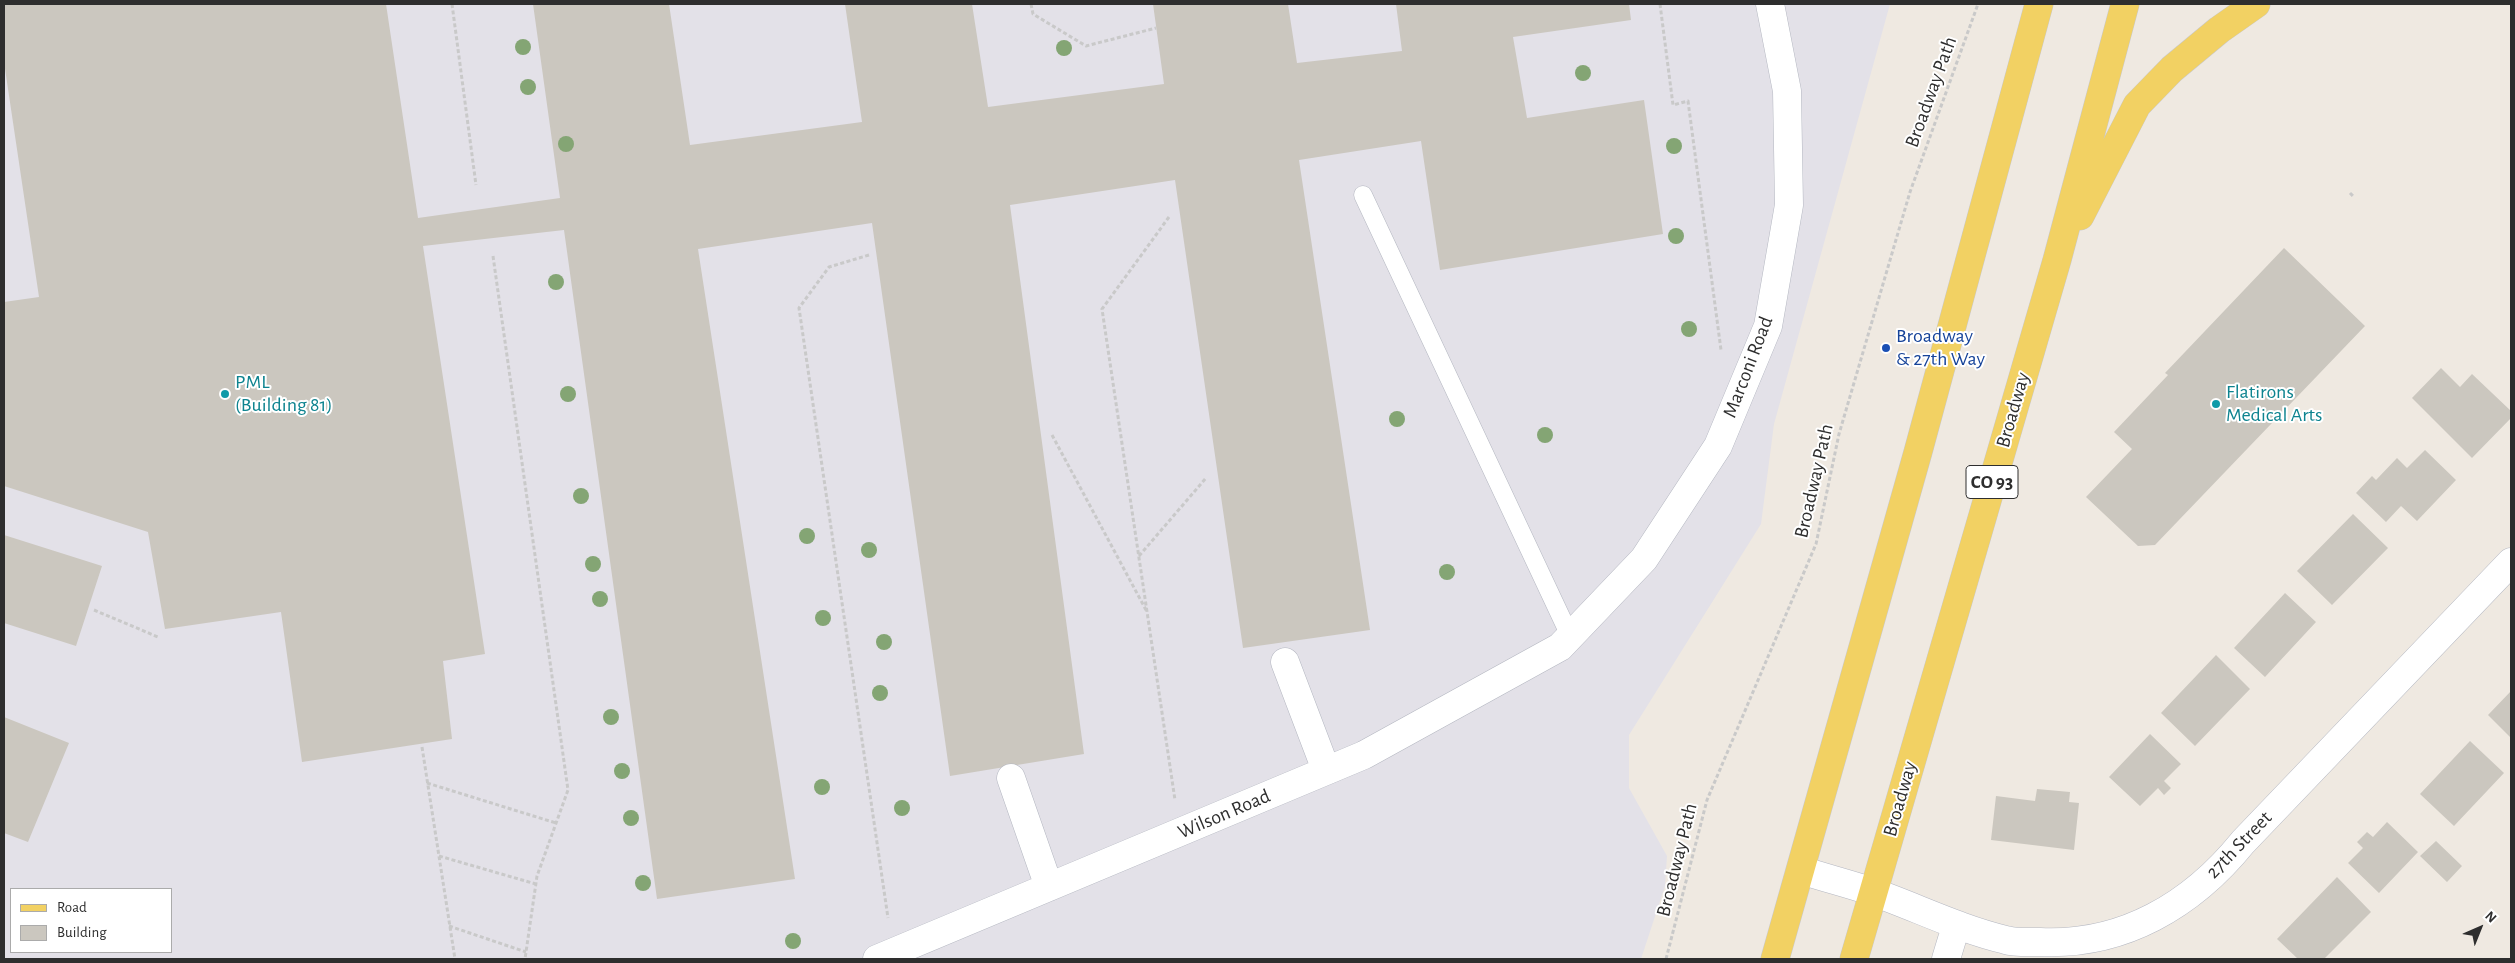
<!DOCTYPE html>
<html>
<head>
<meta charset="utf-8">
<style>
  body { margin:0 }
  #map { position:relative; width:2515px; height:963px; overflow:hidden; background:#efe9e1; font-family:"Alegreya Sans",sans-serif }
  canvas { display:block }
  .frame { position:absolute; inset:0; border:5px solid #2e2e2e; pointer-events:none }
  .legend { position:absolute; left:10px; top:888px; width:162px; height:65px; box-sizing:border-box; background:#fff; border:1px solid #ababab; margin:0; padding:6px 9px; list-style:none; font-size:15px; color:#2e2e2e }
  .legend li { display:flex; align-items:center; gap:10px; height:25px }
  .legend b { width:25px; border:1px solid #ababab }
  .north { position:absolute; left:2455px; top:903px; width:50px; height:50px; -webkit-text-stroke:4px #fff; paint-order:stroke; rotate:44deg; font-size:14px; font-weight:700; line-height:20px; text-align:center; color:#2e2e2e }
  .north::after { content:''; display:block; margin:auto; width:18px; height:22px; background:#2e2e2e; clip-path:polygon(50% 0,100% 100%,50% 72%,0 100%) }
</style>
</head>
<body>
<div id="map">
<canvas width="2515" height="963"></canvas>
<div class="frame"></div>
<ul class="legend">
<li><b style="height:6px;background:#f2d163"></b>Road</li>
<li><b style="height:14px;background:#cbc7bf"></b>Building</li>
</ul>
<div class="north">N</div>
</div>
<script>
const ctx = document.querySelector('canvas').getContext('2d');
ctx.lineJoin = 'round';
function fill(path, color) {
  ctx.fillStyle = color;
  ctx.fill(path, 'evenodd');
}
function strokePath(path, color, width, dash) {
  ctx.strokeStyle = color;
  ctx.lineWidth = width;
  ctx.lineCap = dash ? 'butt' : 'round';
  ctx.setLineDash(dash || []);
  ctx.stroke(path);
}
function write(font, color, halo, rows, align = 'center') {
  ctx.font = font + ' "Alegreya Sans",sans-serif';
  ctx.lineWidth = 4;
  ctx.setLineDash([]);
  ctx.textBaseline = 'middle';
  ctx.strokeStyle = halo;
  ctx.fillStyle = color;
  for (const [text, x, y, turn = 0] of rows) {
    ctx.save();
    ctx.translate(x, y);
    ctx.rotate((+turn || 0) * Math.PI / 180);
    ctx.textAlign = isNaN(turn) ? turn : align;
    if (halo) ctx.strokeText(text, 0, 0);
    ctx.fillText(text, 0, 0);
    ctx.restore();
  }
}
fill(new Path2D(`
  M4 4H1890L1774 424 1761 524 1629 735V788L1667 856 1665 886 1641 959H4ZM11 889H171V952H11Z`), '#e3e1e8');
fill(new Path2D(`
  M4 4H386L418 218 560 198 533 4H669L690 145 862 122 845 4H972L988 107 1164 84 1153 4H1288L1297 63 1402 51 1396 4H1629L1631 20 1513 37 1527 118 1644 100 1663 234 1440 270 1421 141 1299 160 1370 630 1243 648 1175 180 1010 205 1084 754 950 776 872 223 698 249 795 879 657 899 564 230 423 246 485 654 443 661 452 739 302 762 281 612 165 629 148 532 4 486V302L39 297 4 62Z
  M2284 248 2365 326 2155 545 2138 546 2086 497 2132 449 2114 432 2168 375 2165 373Z
  M2441 368 2460 387 2472 374 2511 411V418L2472 458 2412 398Z
  M2425 450 2456 480 2417 521 2401 506 2386 522 2356 493 2372 476 2376 480 2397 458 2407 468Z
  M2353 514 2388 548 2332 605 2297 571Z
  M4 535 102 566 76 646 4 623Z
  M2285 593 2316 622 2265 677 2234 648Z
  M2216 655 2250 689 2195 746 2161 713Z
  M2511 691V738L2488 715Z
  M4 717 69 743 28 842 4 833Z
  M2150 734 2181 764 2164 781 2171 788 2164 795 2158 788 2140 806 2109 777Z
  M2470 741 2504 773 2454 826 2420 794Z
  M2037 789 2070 792 2069 802 2079 803 2074 850 1991 840 1996 796 2035 801Z
  M2387 822 2418 852 2379 893 2348 863 2363 848 2357 842 2367 832 2373 837Z
  M2436 841 2462 866 2447 882 2420 856Z
  M2337 877 2371 912 2324 959H2298L2277 939Z`), '#cbc7bf');
const service = new Path2D(`
  M1363 195 1570 636`);
const minor = new Path2D(`
  M1285 662 1326 770
  M1011 778 1049 887
  M1801 870C1825 878 1850 884 1873 892 1918 908 1960 929 2006 940 2016 943 2029 942 2040 942 2123 946 2192 905 2243 842L2511 562
  M877 959 1364 755 1560 647 1644 559 1718 446 1768 326 1789 205 1787 91 1770 4
  M1946 959 1956 926`);
const primary = new Path2D(`
  M2080 216 2137 105 2172 69 2219 30 2256 4
  M1775 959 1918 452 2039 4
  M1854 959 2057 260 2125 4`);
strokePath(service, '#b4b7c1', 19);
strokePath(minor, '#b4b7c1', 29);
strokePath(primary, '#c9c9c9', 29);
strokePath(new Path2D(`
  M452 4 476 185
  M1031 4 1033 14 1086 46 1156 28
  M1660 4 1673 105 1688 101 1721 350
  M2350 193 2353 196
  M1169 217 1102 309 1175 800
  M869 255 829 267 799 308 888 918
  M493 256 568 790 537 876 525 959
  M1052 435 1146 610
  M1139 556 1206 478
  M94 610 158 637
  M422 747 455 959
  M427 783 556 823
  M439 856 536 884
  M449 926 526 952
  M1666 959 1707 800 1816 544 1839 434 1910 192 1978 4`), '#c9c9c9', 3, [4, 2.5]);
strokePath(service, '#fff', 18);
strokePath(minor, '#fff', 28);
strokePath(primary, '#f2d163', 28);
ctx.fillStyle = '#84a574';
for (const [x, y] of [
  [523,47],
  [1064,48],
  [1583,73],
  [528,87],
  [566,144],
  [1674,146],
  [1676,236],
  [556,282],
  [1689,329],
  [568,394],
  [1397,419],
  [1545,435],
  [581,496],
  [807,536],
  [869,550],
  [593,564],
  [1447,572],
  [600,599],
  [823,618],
  [884,642],
  [880,693],
  [611,717],
  [622,771],
  [822,787],
  [902,808],
  [631,818],
  [643,883],
  [793,941]
]) {
  ctx.beginPath();
  ctx.arc(x, y, 8, 0, 2 * Math.PI);
  ctx.fill();
}
for (const [x, y, r, color] of [
  [1886,348,5,"#1a4fb4"],
  [225,394,5,"#0f9aa8"],
  [2216,404,5,"#0f9aa8"]
]) {
  const dot = new Path2D();
  dot.arc(x, y, r, 0, 2 * Math.PI);
  ctx.fillStyle = color;
  ctx.fill(dot);
  strokePath(dot, '#fff', 2);
}
for (const [x, y, w] of [
  [1992,482,52]
]) {
  const box = new Path2D();
  box.roundRect(x - w / 2, y - 16.5, w, 33, 4);
  ctx.fillStyle = '#fff';
  ctx.fill(box);
  strokePath(box, '#2e2e2e', 1);
}
write('bold 19px', '#2e2e2e', null, [
  ["CO 93",1992,482]
]);
write('20px', '#2e2e2e', '#fff', [
  ["Broadway Path",1931,92,-70],
  ["Marconi Road",1748,367,-69],
  ["Broadway",2013,410,-74],
  ["Broadway Path",1814,481,-77],
  ["Broadway",1900,799,-74],
  ["Wilson Road",1224,814,-23],
  ["27th Street",2239,845,-46],
  ["Broadway Path",1677,860,-76]
]);
write('20px', '#164399', '#fff', [
  ["Broadway",1896,336],
  ["& 27th Way",1896,359]
], 'left');
write('20px', '#0d838f', '#fff', [
  ["PML",235,382],
  ["(Building 81)",235,405],
  ["Flatirons",2226,392],
  ["Medical Arts",2226,415]
], 'left');
</script>
</body>
</html>
